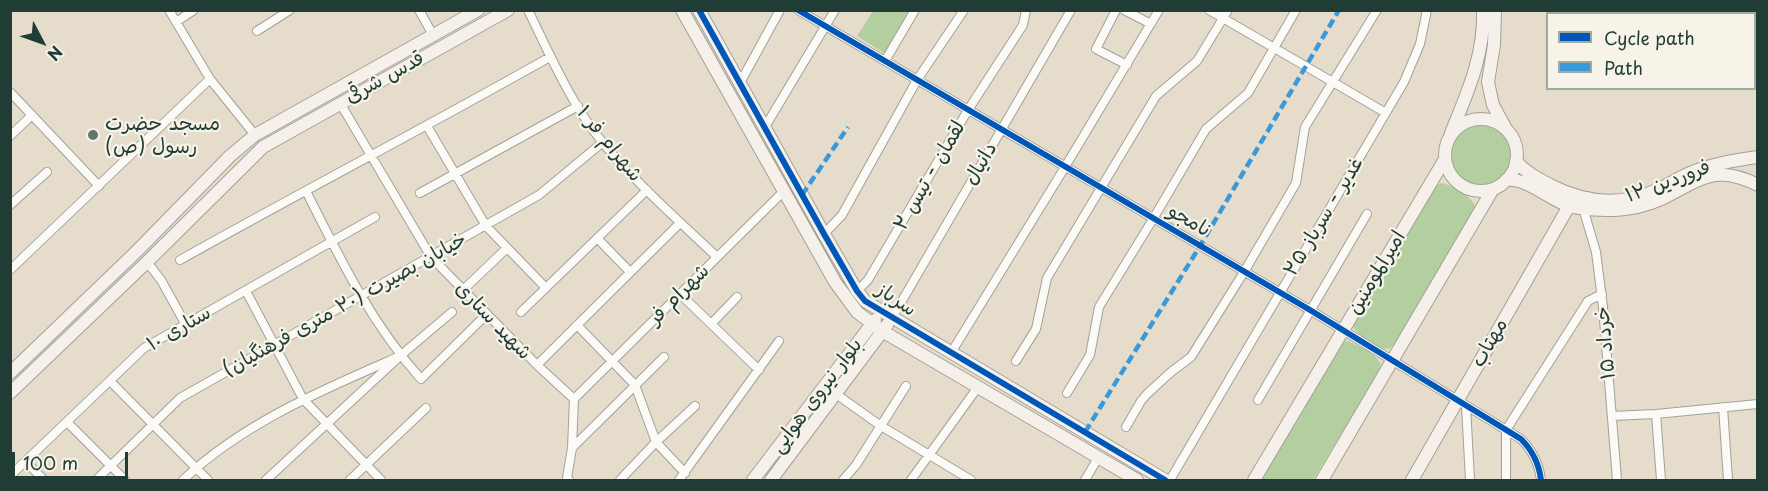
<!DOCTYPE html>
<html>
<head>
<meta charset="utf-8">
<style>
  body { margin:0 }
  #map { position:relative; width:1768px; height:491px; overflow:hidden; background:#e6dccc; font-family:"Playpen Sans",sans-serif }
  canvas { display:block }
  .frame { position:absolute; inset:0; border:12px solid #1f3d34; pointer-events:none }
  .legend { position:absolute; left:1546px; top:12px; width:210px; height:78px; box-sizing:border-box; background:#f7f3e8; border:2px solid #a1aaa0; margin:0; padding:8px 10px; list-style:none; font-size:18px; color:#1f3d34 }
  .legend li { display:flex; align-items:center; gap:12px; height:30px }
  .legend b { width:30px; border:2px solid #a1aaa0 }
  .north { position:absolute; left:12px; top:12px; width:60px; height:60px; -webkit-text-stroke:4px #f7f3e8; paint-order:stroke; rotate:131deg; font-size:16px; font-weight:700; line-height:24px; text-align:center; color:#1f3d34 }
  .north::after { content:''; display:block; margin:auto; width:21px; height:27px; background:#1f3d34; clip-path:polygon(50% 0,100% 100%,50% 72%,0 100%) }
  .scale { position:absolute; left:12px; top:452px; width:116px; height:27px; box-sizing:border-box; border:3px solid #1f3d34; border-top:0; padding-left:8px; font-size:18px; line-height:21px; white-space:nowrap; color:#1f3d34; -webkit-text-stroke:4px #f7f3e8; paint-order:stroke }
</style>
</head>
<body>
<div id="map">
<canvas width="1768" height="491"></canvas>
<div class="frame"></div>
<ul class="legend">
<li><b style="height:8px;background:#0057b8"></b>Cycle path</li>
<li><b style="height:8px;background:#3a99d8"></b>Path</li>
</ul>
<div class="north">N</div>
<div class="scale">100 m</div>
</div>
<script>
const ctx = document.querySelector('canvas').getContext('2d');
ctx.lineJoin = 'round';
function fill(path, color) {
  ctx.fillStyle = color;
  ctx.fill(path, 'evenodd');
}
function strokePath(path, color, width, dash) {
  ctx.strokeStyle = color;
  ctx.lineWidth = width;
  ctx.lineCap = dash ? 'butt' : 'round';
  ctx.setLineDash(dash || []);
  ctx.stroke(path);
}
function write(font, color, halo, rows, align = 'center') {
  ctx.font = font + ' "Playpen Sans","Playpen Sans Arabic",sans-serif';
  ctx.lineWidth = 4.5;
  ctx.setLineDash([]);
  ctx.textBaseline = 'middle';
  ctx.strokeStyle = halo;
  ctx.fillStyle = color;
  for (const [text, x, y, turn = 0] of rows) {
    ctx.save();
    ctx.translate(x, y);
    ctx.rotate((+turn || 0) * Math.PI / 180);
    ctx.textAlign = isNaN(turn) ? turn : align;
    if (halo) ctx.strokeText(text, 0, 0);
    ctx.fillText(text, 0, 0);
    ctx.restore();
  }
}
fill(new Path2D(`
  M873 11H910L885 54 857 36Z
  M1451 155a30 30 0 1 1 60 0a30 30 0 1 1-60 0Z
  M1442 183C1454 186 1472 196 1476 208L1474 213 1394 344C1391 347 1391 349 1386 349 1377 348 1356 334 1353 326L1437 185Z
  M1347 341C1358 345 1377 354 1381 365L1378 373 1313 480H1259L1342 343Z`), '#b3cf9f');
const street = new Path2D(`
  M169 10 210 79 255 135
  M419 10 433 35
  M528 10C550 55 571 104 603 143 637 184 678 220 717 257
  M798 10 1310 310 1521 439C1533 451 1539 463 1541 480
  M1116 10 1096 49 1127 65
  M1124 10 1151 24
  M1209 10 1386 113
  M176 22 194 10
  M257 31 290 10
  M885 61 915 10
  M740 83 780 10
  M10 92 99 186
  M340 103 431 257 537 365 574 399 572 448 567 478 569 480
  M427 126 486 226 546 288
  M765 127 835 10
  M10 136 32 115
  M306 191C340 258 370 322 421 379L487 314
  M420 193 578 106
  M10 205 47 172
  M1583 208 1596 252 1603 307 1617 480
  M824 234 842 215 917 80 964 10
  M597 238 630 272
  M180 260C303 191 428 126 550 57
  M147 262 161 280 186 325
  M10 270 210 79
  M463 290 507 248
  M246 291 303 399 381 480
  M857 291 868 280 968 110 1023 25 1026 10
  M680 294 759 370
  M521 312 647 190
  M892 318 1071 10
  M711 324 737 297
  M577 325 635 385 656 442 685 473
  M951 353 1065 167 1159 10
  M1016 361 1036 329 1047 278 1156 96 1197 61 1228 10
  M537 365 680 223
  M110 381 208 480
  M1067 393 1090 355 1099 307 1153 219 1206 129 1248 93 1296 10
  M836 394 881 426 971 480
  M574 399 784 191
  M1258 400 1367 214
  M1466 406 1470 480
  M1723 407 1728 480
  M1656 414 1661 480
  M1612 416 1656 414 1758 404
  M67 422 125 480
  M1126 427 1141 401 1147 394 1171 372 1191 357 1244 272 1296 183 1305 127 1377 10
  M572 448 664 357
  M26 462 44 480
  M10 476 144 348 375 217
  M96 480 180 398 539 195 603 142
  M183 480C244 422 325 389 400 356
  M266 480 400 356 452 312
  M350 480 426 408
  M620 480 656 442 695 406
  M679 480 779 341
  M843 480 856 465 906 386
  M911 480 978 387
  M1085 480 1098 458
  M1170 480 1404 82 1420 44 1427 10
  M1506 480V430L1588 301 1602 294`);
const secondary = new Path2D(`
  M682 10 835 282 857 312 882 331 1137 480
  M699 10 824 234 857 291 865 301 1165 480
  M1495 10 1494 45 1488 82 1493 105 1505 127
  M1445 155a36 36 0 1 1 72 0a36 36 0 1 1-72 0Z
  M1451 133C1467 94 1485 54 1483 10
  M1516 161C1525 172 1537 178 1550 185 1585 203 1620 207 1657 190 1668 185 1678 178 1690 173 1712 164 1734 160 1758 157
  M1506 180C1526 177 1550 200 1569 206 1583 210 1600 210 1615 210 1630 209 1645 206 1659 200 1698 182 1713 162 1758 185
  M10 373 137 251 230 156 255 135 478 10
  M10 393 147 262 263 147 508 10
  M753 480 875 320
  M771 480 887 325
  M1254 480 1445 159
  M1322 480 1493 189
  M1412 480 1569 206`);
strokePath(street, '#a3a197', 10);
strokePath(secondary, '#a3a197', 14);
strokePath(street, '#fbfaf7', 8);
strokePath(secondary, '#f5f0ea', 12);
strokePath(new Path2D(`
  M802 195 848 127
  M1085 432 1200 246 1339 10`), '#3a99d8', 4.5, [9, 4.5]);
strokePath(new Path2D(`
  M699 10 824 234 857 291 865 301 1165 480
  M798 10 1310 310 1521 439C1533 451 1539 463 1541 480`), '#0057b8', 6);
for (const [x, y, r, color] of [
  [93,135,6,"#657569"]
]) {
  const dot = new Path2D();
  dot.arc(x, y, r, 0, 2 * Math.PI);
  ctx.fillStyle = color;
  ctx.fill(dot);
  strokePath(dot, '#f7f3e8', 2);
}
write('20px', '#1f3d34', '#f7f3e8', [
  ["قدس شرقی",385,78,-29],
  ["شهرام فر ۱",609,144,51],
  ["دانیال",981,164,-60],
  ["لقمان - تیس ۲",930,176,-60],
  ["۱۲ فروردین",1668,182,-20],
  ["غدیر - سرباز ۲۵",1324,217,-59],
  ["نامجو",1189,221,30],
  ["امیرالمومنین",1377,273,-59],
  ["شهرام فر",679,295,-45],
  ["سرباز",896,300,34],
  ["خیابان بصیرت (۲۰ متری فرهنگیان)",345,305,-29],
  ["شهید ستاری",493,321,46],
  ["ستاری ۱۰",179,329,-30],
  ["مهتاب",1490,343,-60],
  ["۱۵ خرداد",1606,343,-95],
  ["بلوار نیروی هوایی",817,396,-53]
]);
write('20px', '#1f3d34', '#f7f3e8', [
  ["مسجد حضرت",105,124],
  ["رسول (ص)",105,147]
], 'left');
</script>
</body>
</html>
